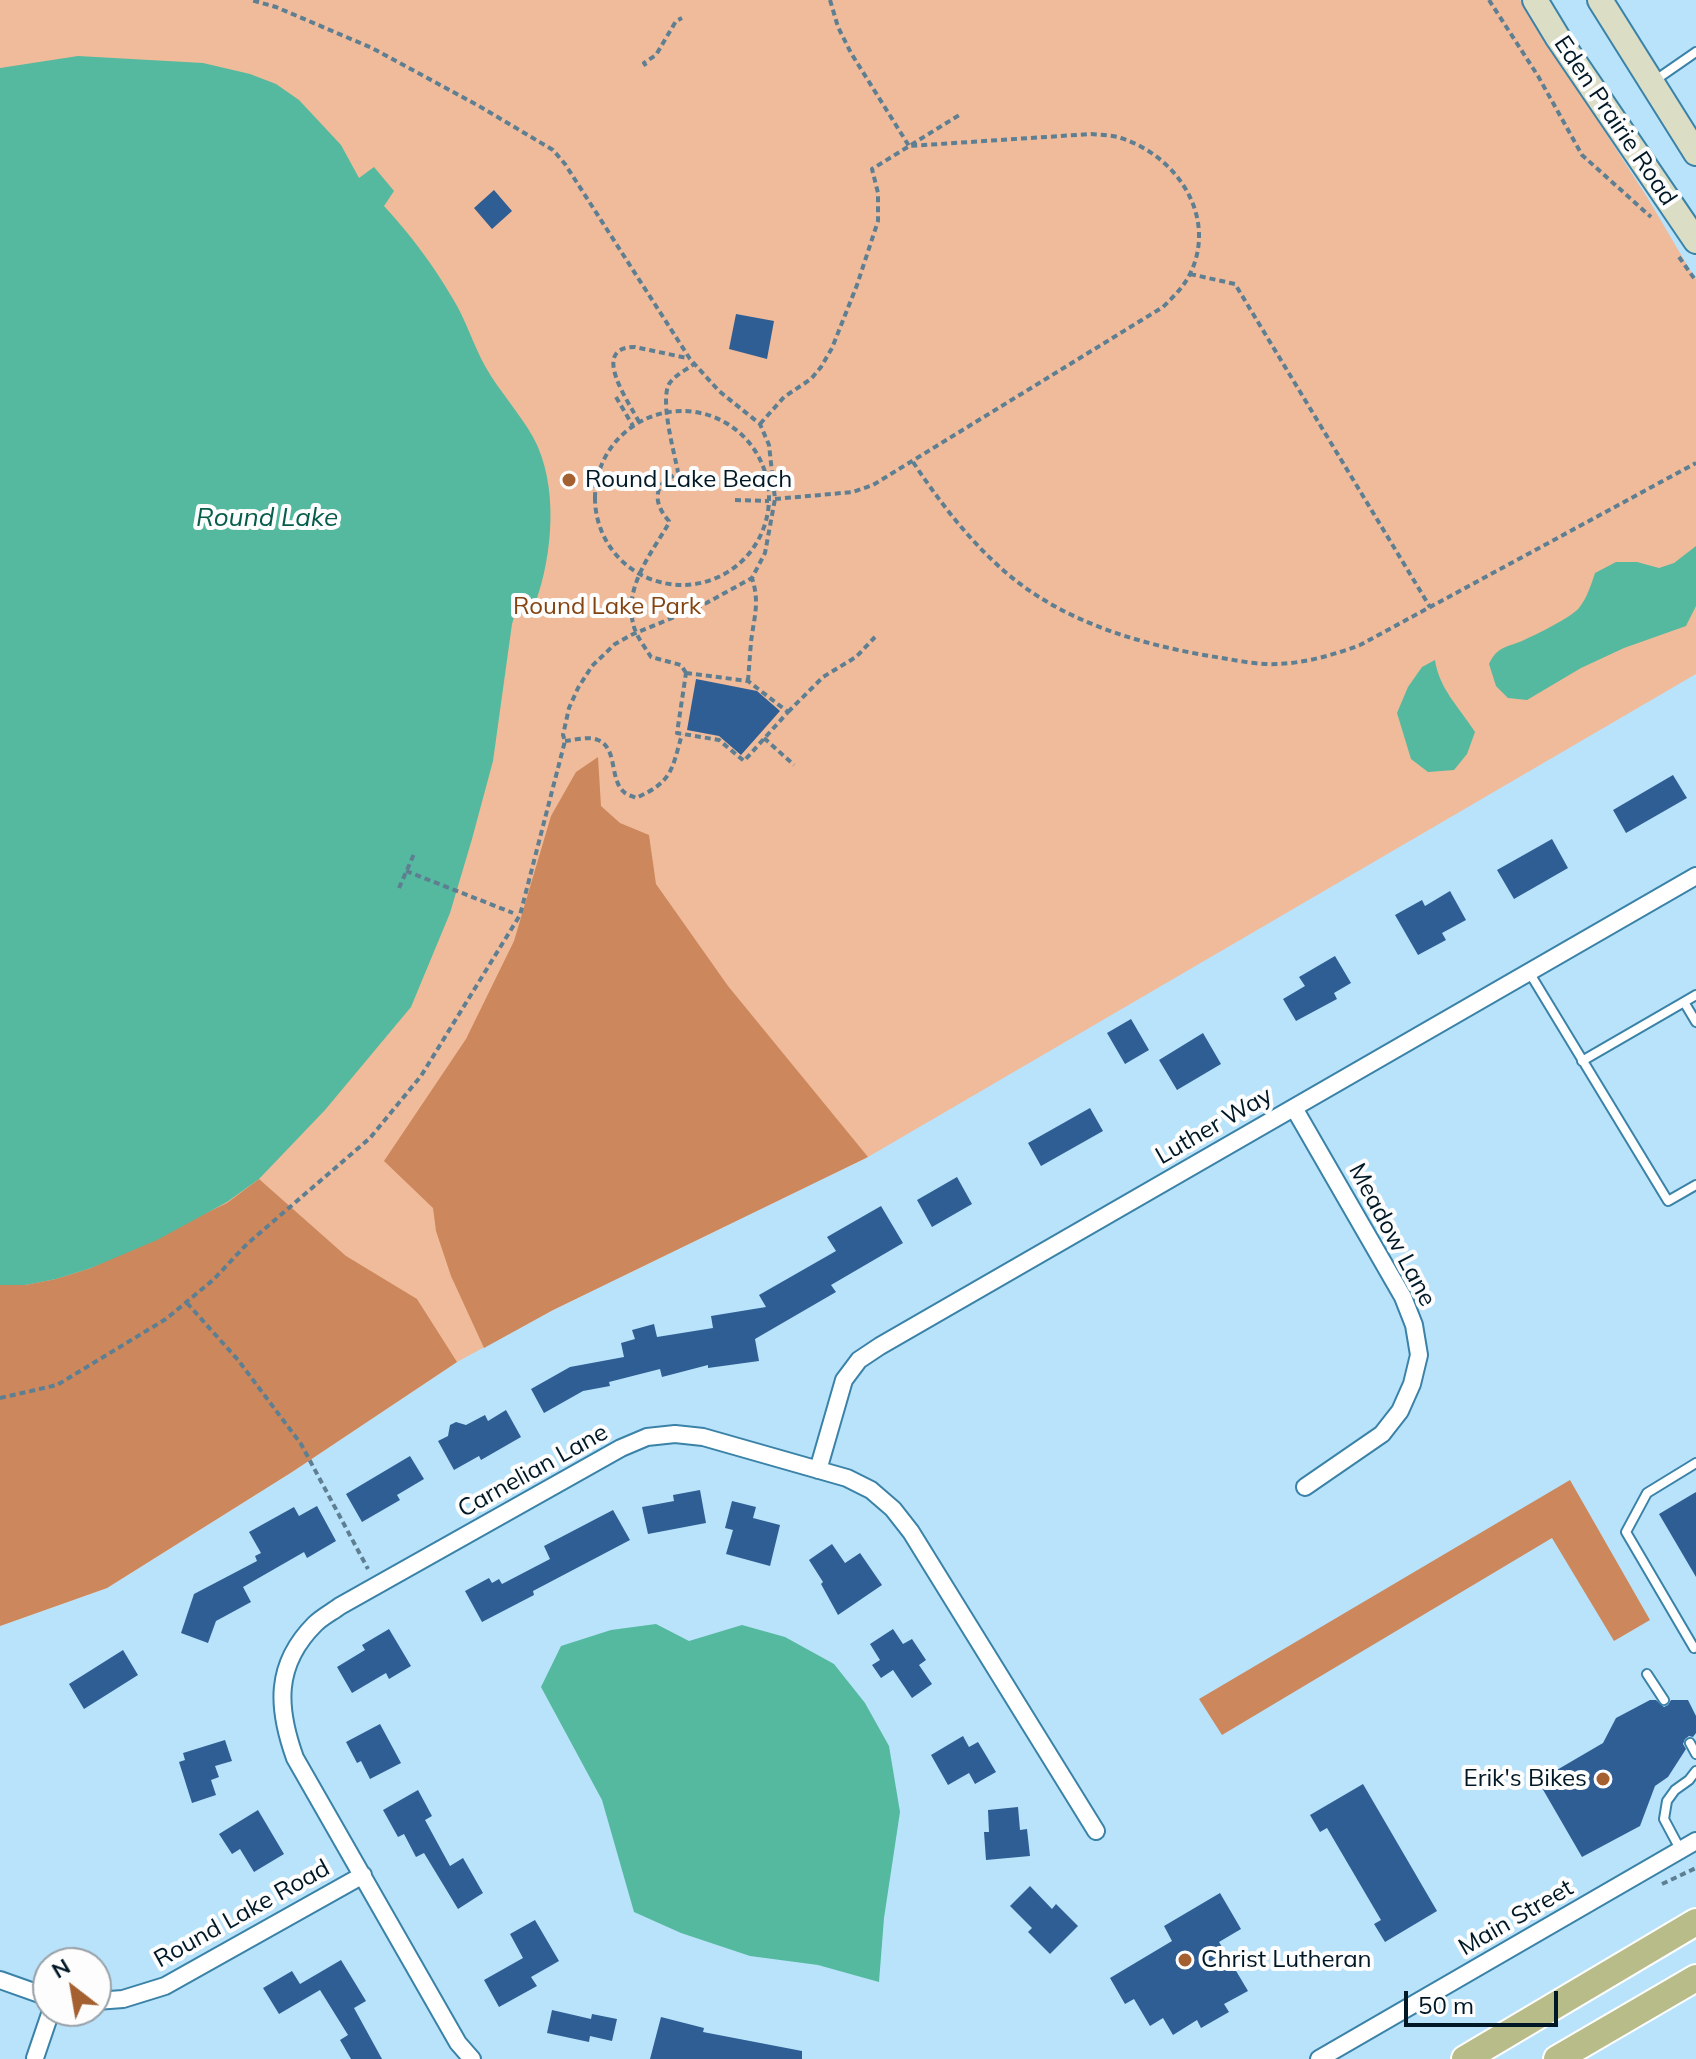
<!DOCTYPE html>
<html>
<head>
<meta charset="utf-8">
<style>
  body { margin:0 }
  #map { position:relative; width:1696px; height:2059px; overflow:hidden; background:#b9e3fb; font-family:Mulish,sans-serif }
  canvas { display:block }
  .north { position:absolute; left:32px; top:1947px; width:80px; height:80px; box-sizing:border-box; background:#fdfdfd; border:2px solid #98a1a7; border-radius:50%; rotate:329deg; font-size:22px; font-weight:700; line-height:32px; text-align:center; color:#001725 }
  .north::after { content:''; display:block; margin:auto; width:28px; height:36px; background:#a46031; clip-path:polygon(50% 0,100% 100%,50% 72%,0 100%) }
  .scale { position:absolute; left:1404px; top:1991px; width:154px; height:36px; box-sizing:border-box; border:4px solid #001725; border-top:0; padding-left:10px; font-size:24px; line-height:28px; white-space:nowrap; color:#001725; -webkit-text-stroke:6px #fdfdfd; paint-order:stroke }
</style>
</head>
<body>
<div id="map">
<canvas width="1696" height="2059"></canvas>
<div class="north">N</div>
<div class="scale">50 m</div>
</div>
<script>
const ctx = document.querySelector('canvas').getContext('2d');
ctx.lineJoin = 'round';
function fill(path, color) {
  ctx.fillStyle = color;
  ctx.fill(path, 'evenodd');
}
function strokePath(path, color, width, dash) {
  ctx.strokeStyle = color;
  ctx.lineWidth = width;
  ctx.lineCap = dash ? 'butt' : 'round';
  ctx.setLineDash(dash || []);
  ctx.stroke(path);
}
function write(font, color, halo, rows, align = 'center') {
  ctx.font = font + ' Mulish,sans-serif';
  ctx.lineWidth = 8;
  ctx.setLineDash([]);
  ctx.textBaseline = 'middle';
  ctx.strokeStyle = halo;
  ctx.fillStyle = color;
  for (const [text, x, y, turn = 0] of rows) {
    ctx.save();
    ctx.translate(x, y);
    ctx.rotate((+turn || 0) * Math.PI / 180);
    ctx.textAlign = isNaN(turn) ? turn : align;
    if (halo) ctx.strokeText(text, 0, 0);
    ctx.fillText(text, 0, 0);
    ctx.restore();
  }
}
fill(new Path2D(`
  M0 0H1520L1647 197 1696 280V674L868 1157 553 1310 457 1362 292 1472 107 1588 0 1626Z`), '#f0bb9a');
fill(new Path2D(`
  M598 757 601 806 620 823 649 835 656 884 728 986 868 1157 553 1310 484 1348 451 1276 436 1231 433 1208 384 1161 466 1039 514 941 551 816 576 772Z
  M259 1179 346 1256 417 1299 457 1362 292 1472 107 1588 0 1626V1285H25L56 1279 91 1268 227 1203Z
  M1570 1480 1650 1620 1614 1641 1552 1538 1222 1735 1199 1699Z`), '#cc885c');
fill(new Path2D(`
  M78 56 203 63 250 74 276 84 299 100 341 145 359 178 374 167 394 191 384 206C410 234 434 266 453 299 466 320 473 344 485 366 499 391 519 412 533 437 559 484 553 555 535 604L519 601 512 624 493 761 472 839 450 913 411 1007 325 1110 259 1179 227 1202 157 1240 91 1268 56 1279 25 1285H0V68Z
  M1696 546V606L1686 626 1624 648 1581 668 1527 700 1508 698 1496 686 1489 664C1498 645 1507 648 1524 640 1537 634 1570 618 1579 608 1587 598 1591 585 1595 573L1616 562H1637L1659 568 1674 563Z
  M1435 660C1439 689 1460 708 1475 732L1467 754 1454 770 1428 772 1411 759 1397 713 1408 687 1422 667Z
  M656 1624 689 1641 742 1625 785 1637 834 1664 865 1703 889 1746 900 1812 884 1918 879 1982 818 1965 750 1956 681 1933 634 1912 602 1800 541 1687 561 1646 611 1630Z`), '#54b99e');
fill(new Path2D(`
  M494 190 512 211 492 229 474 208Z
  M736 314 774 321 767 359 729 349Z
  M696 679 757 691 780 711 741 755 719 736 687 730Z
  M1673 775 1687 798 1626 833 1613 810Z
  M1552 839 1568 868 1514 899 1497 870Z
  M1450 891 1466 920 1442 933 1446 940 1418 955 1395 915 1422 900 1425 906Z
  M1335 956 1351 983 1334 993 1337 999 1296 1021 1283 999 1305 986 1299 977Z
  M1131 1019 1149 1050 1125 1064 1107 1033Z
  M1203 1033 1221 1064 1177 1090 1159 1060Z
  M1090 1108 1103 1131 1041 1166 1028 1143Z
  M957 1177 972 1204 932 1227 917 1200Z
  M881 1206 903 1243 831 1285 836 1292 755 1339 759 1361 708 1368V1365L662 1377 660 1369 609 1382 610 1386 583 1391 544 1413 531 1389 570 1367 624 1357 621 1343 635 1339 632 1330 654 1324 657 1337 713 1328 711 1316 766 1307 759 1295 836 1251 827 1237Z
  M506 1410 521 1437 481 1460 479 1456 454 1470 438 1441 448 1436 450 1425 456 1422 466 1425 485 1415 488 1421Z
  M410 1456 424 1479 397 1495 400 1500 362 1522 346 1494Z
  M700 1490 706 1523 648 1534 642 1507 674 1501 673 1495Z
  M1696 1492V1577L1659 1514Z
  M732 1501 756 1507 753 1518 780 1525 770 1566 726 1554 733 1530 725 1528Z
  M317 1506 336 1541 307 1558 304 1552 243 1587 251 1602 216 1621 208 1643 181 1633 194 1594 257 1561 255 1556 261 1553 249 1532 294 1507 299 1516Z
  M613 1510 630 1540 533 1591 534 1595 482 1622 465 1591 489 1578 492 1583 499 1579 502 1584 550 1559 544 1546Z
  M832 1544 845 1563 860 1553 882 1585 838 1615 821 1584 823 1582 809 1560Z
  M389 1629 411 1666 389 1679 386 1673 352 1693 337 1667 365 1650 362 1645Z
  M893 1629 903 1644 912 1639 926 1660 919 1665 932 1684 912 1698 893 1670 881 1678 872 1665 880 1660 870 1644Z
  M123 1650 138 1675 84 1709 69 1684Z
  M1650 1700H1656L1664 1707 1668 1705 1671 1700H1688L1696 1716V1733L1693 1737 1689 1736 1685 1739 1683 1744 1686 1749 1668 1777 1655 1786 1640 1826 1582 1857 1538 1781 1603 1743 1616 1718Z
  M380 1724 401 1763 370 1779 361 1761 357 1763 346 1742Z
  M963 1736 969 1747 978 1742 996 1772 975 1784 969 1773 948 1785 931 1755Z
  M225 1740 232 1761 215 1766 219 1777 211 1780 216 1795 192 1803 179 1762 185 1760 183 1753Z
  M1363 1784 1437 1911 1385 1942 1374 1924 1381 1920 1327 1828 1320 1832 1310 1815Z
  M418 1790 432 1816 425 1820 450 1866 463 1858 483 1893 458 1909 424 1853 416 1857 404 1834 398 1837 383 1810Z
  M1018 1807 1020 1830 1027 1829 1030 1856 986 1860 984 1832H989L988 1810Z
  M258 1810 284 1854 254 1872 240 1849 232 1854 219 1834Z
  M1030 1886 1052 1909 1056 1904 1078 1926 1050 1954 1028 1932 1032 1928 1010 1906Z
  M1220 1893 1241 1929 1219 1942 1248 1991 1224 2004 1229 2012 1201 2028 1197 2020 1173 2035 1163 2018 1150 2026 1134 1999 1125 2004 1110 1978 1172 1941 1164 1926Z
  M535 1920 559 1961 531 1977 537 1986 499 2007 484 1980 523 1958 510 1934Z
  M341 1960 366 2001 354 2008 382 2059H351L340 2040 348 2035 320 1990 279 2014 263 1988 292 1971 300 1984Z
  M552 2010 591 2019 592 2014 617 2019 612 2041 590 2036 589 2042 547 2033Z
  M661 2017 704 2028 703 2032 802 2051V2059H650Z`), '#2e5e94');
const lane = new Path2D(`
  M1654 81 1696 52
  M1529 972 1668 1201 1696 1185
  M1684 1002 1696 995
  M1582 1061 1684 1002 1696 1022
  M1694 1648 1626 1532 1647 1493 1696 1463
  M1647 1674 1664 1700
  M1690 1743 1696 1754
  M1680 1849 1664 1819 1667 1801 1675 1790 1689 1780 1696 1771`);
const street = new Path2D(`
  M1294 1108 1403 1297 1414 1325 1419 1355 1412 1384 1400 1411 1382 1434 1305 1487
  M818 1470 844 1380 859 1360 880 1346 1696 876
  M0 1980 48 1997
  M96 2001 123 1999 165 1986 363 1875
  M35 2058 51 2011
  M472 2059 458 2043 295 1758C277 1708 274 1665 315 1624 322 1617 332 1612 340 1606L621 1448 647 1437 675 1434 703 1437 847 1478 871 1490 893 1509 911 1532 1096 1831
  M1319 2059 1696 1841`);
const secondary = new Path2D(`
  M1535 0 1558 38 1696 241
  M1600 0 1696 153`);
const primary = new Path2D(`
  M1465 2059 1696 1922
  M1557 2059 1696 1978`);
strokePath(lane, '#3a82a7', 12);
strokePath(street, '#3a82a7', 20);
strokePath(secondary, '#3a82a7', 28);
strokePath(primary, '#fff', 30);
strokePath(new Path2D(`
  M830 0 838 27 851 53 909 146
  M1489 0 1538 76 1582 155 1651 217
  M646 66 644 63 656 55 676 21 682 18
  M1679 257 1696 281
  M1190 274 1235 284 1430 607
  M616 397 633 426
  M595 498a87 87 0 1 1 174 0a87 87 0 1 1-174 0Z
  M639 422C629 402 589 347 635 347L687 358
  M760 424 784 397 811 379 821 367 832 348 857 285 878 221V193L872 169 961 114
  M913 462C939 501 967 538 1003 570 1063 623 1144 646 1222 658 1240 661 1259 665 1277 664 1305 663 1334 655 1360 645L1696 463
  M775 499 853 492 873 485 1163 307C1173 297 1183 288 1190 274 1218 217 1177 156 1121 138 1112 135 1101 135 1091 134L909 146
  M735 500 769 501
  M686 673 681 665 651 657C645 647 635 635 633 623 624 587 652 552 669 523V521C658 509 651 492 667 479 671 477 675 475 678 472 674 452 660 401 669 384 675 375 686 370 694 364
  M686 673 748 681 788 712 744 761 719 740 677 733Z
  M748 681C749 668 750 655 751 642 754 617 760 603 752 578
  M788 712 823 677 856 657 875 637
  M764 738 794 765
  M565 741C574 740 589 736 598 740 618 748 609 779 624 792 627 795 632 796 636 798 672 782 672 770 682 734
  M406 871 513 913
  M399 888 414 854
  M187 1303 238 1360 301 1444 368 1569
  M0 1398 57 1385 166 1319 213 1280 247 1244 370 1138 421 1076 520 915 565 741 563 735 569 708 578 688 592 666 615 644 631 635 701 606 752 578 765 553 775 499 769 445 760 424 719 391 690 359 565 164 553 150 479 106 372 48 276 7 251 0
  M1662 1884 1696 1868`), '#5e7f92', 4, [6, 4]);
strokePath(lane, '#fff', 8);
strokePath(street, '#fff', 16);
strokePath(secondary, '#dbddc4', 24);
strokePath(primary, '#b8bc89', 26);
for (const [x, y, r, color] of [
  [569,480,8,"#a46031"],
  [1603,1779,8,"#a46031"],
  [1185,1960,8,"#a46031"]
]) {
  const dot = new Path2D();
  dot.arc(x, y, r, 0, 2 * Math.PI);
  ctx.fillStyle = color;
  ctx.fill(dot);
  strokePath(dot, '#fdfdfd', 3);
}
write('24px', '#001725', '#fdfdfd', [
  ["Eden Prairie Road",1615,121,56],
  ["Luther Way",1214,1126,-30],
  ["Meadow Lane",1392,1235,62],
  ["Carnelian Lane",533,1471,-29],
  ["Round Lake Road",242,1914,-29],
  ["Main Street",1516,1918,-30]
]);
write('24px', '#001725', '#fdfdfd', [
  ["Round Lake Beach",585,480],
  ["Erik's Bikes",1587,1779,"right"],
  ["Christ Lutheran",1201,1960]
], 'left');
write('24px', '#844412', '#fdfdfd', [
  ["Round Lake Park",607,607]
]);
write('italic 26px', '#065d4b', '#fdfdfd', [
  ["Round Lake",267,518]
]);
</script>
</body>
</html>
